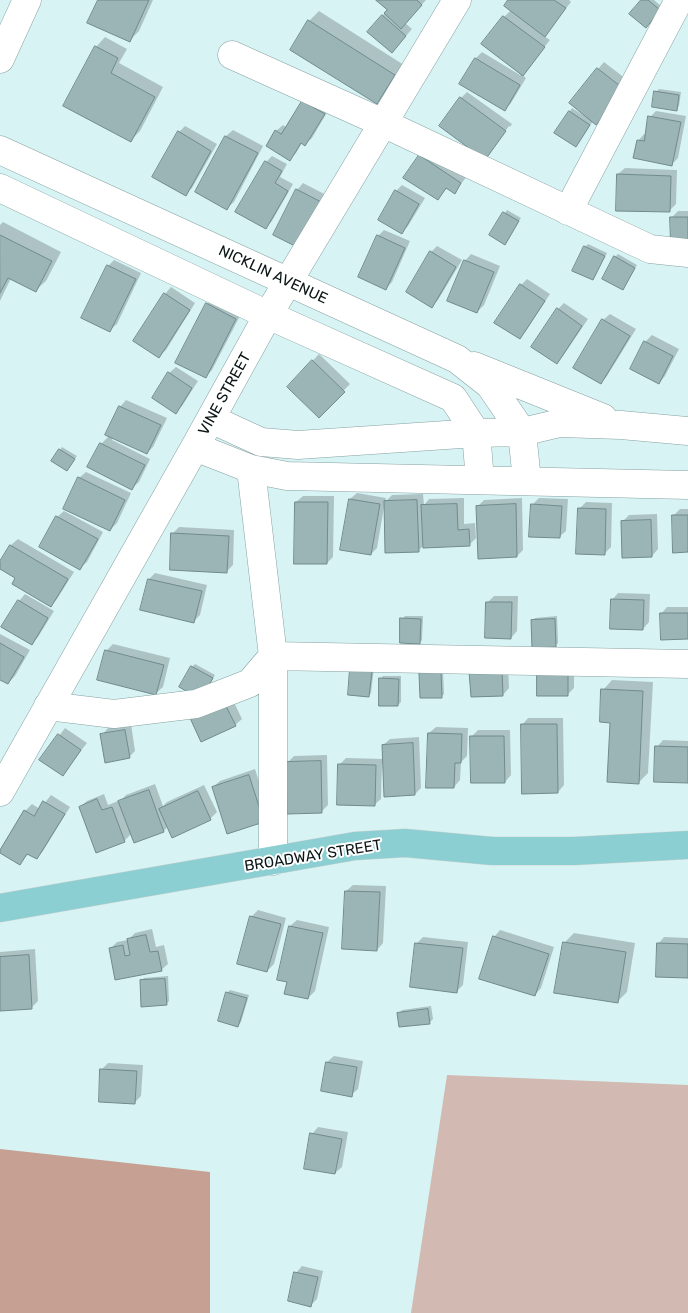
<!DOCTYPE html>
<html>
<head>
<meta charset="utf-8">
<style>
  body { margin:0 }
  canvas { display:block; background:#d7f3f4 }
</style>
</head>
<body>
<canvas width="688" height="1313"></canvas>
<script>
const ctx = document.querySelector('canvas').getContext('2d');
ctx.lineJoin = 'round';
function fill(path, color) {
  ctx.fillStyle = color;
  ctx.fill(path, 'evenodd');
}
function strokePath(path, color, width, dash) {
  ctx.strokeStyle = color;
  ctx.lineWidth = width;
  ctx.lineCap = dash ? 'butt' : 'round';
  ctx.setLineDash(dash || []);
  ctx.stroke(path);
}
function write(font, color, halo, rows, align = 'center') {
  ctx.font = font + ' Rubik,sans-serif';
  ctx.lineWidth = 4;
  ctx.setLineDash([]);
  ctx.textBaseline = 'middle';
  ctx.strokeStyle = halo;
  ctx.fillStyle = color;
  for (const [text, x, y, turn = 0] of rows) {
    ctx.save();
    ctx.translate(x, y);
    ctx.rotate((+turn || 0) * Math.PI / 180);
    ctx.textAlign = isNaN(turn) ? turn : align;
    if (halo) ctx.strokeText(text, 0, 0);
    ctx.fillText(text, 0, 0);
    ctx.restore();
  }
}
fill(new Path2D(`
  M447 1075 688 1085V1313H411Z`), '#d2bab2');
fill(new Path2D(`
  M0 1149 210 1172V1313H0Z`), '#c6a093');
fill(new Path2D(`
  M99 0H153L139 31 129 41Z
  M378 0H426L405 23 412 29 398 45 369 32 388 9Z
  M510 0H569L571 2 544 36 550 40 522 75 526 78 511 103 504 110 461 84 476 58 482 52 520 75 521 73 504 17 511 10Z
  M642 0H654L662 7 648 23Z
  M319 11 404 65 386 93 377 102 309 21Z
  M105 37 127 49 119 63 163 87 140 131 131 140 96 47Z
  M604 62 630 82 593 121 579 142 556 132 572 108 583 115 584 114 598 69Z
  M659 89 681 92 679 106 676 109 656 92Z
  M467 92 512 124 510 127 509 126 485 159 461 98Z
  M303 101 330 107 312 138 305 144 302 143 296 153 290 159 276 131 283 125 287 128Z
  M656 111 686 116 678 158 672 164 638 141 644 134 646 135 650 117Z
  M185 126 217 144 192 188 185 194 179 132Z
  M233 130 263 146 234 202 227 208 196 192 226 136Z
  M426 149 467 176 455 192 448 187 438 199 420 156Z
  M272 156 287 164 280 177 293 184 272 221 265 228 266 162Z
  M625 168 677 170 676 204 669 211 618 174Z
  M303 183 332 198 303 249 297 190Z
  M402 185 425 198 408 226 402 232 396 191Z
  M507 210 521 218 505 243 491 235Z
  M678 211H688V241L672 217Z
  M3 222 61 252 46 281 36 290 11 278 0 301V225Z
  M384 230 410 241 392 282 386 288 378 236Z
  M588 244 607 253 593 279 585 247Z
  M437 246 462 260 438 300 432 306 431 252Z
  M471 254 500 266 484 305 477 312 465 261Z
  M618 254 637 265 623 289 615 257Z
  M114 260 141 273 117 324 110 330 108 266Z
  M527 279 550 294 526 331 519 338 521 285Z
  M171 287 195 303 166 350 159 356 165 294Z
  M213 297 242 312 212 370 205 377 207 304Z
  M564 303 588 319 563 356 557 363 558 309Z
  M610 314 636 329 607 376 601 383 603 320Z
  M652 335 679 349 665 376 659 383 645 342Z
  M319 354 350 384 319 416 288 387Z
  M176 367 198 381 182 406 175 412 169 373Z
  M126 400 167 418 153 447 147 453 113 438 112 440 150 459 139 482 132 488 101 444 109 436 120 407Z
  M62 447 77 456 67 470 60 450Z
  M86 472 131 493 117 523 110 530 79 478Z
  M357 493 386 498 385 502 392 495 423 494 424 505 429 499 464 498V524L475 523 476 538 469 545 423 546 418 551 384 507 377 548 371 554 342 549 350 499Z
  M303 496H334L333 557 327 563 296 502Z
  M522 498 523 550 517 556 478 506 484 500Z
  M539 498 568 499 566 531 559 537 533 504Z
  M586 502 612 503 611 547 604 554 579 509Z
  M680 509H688V551L673 516Z
  M64 511 103 532 87 562 80 568 57 517Z
  M657 514 658 549 652 556 622 522 629 515Z
  M179 527 234 530 233 565 226 572 172 534Z
  M18 539 74 572 57 599 51 606 17 578 0 568V564L11 545Z
  M155 573 207 585 200 615 194 621 149 579Z
  M618 593 650 594 649 622 643 629 612 600Z
  M25 594 54 611 38 637 32 644 19 601Z
  M494 596H518L517 631 511 638 487 603Z
  M667 607H688V638L661 614Z
  M405 616H423L422 640 419 643 402 619Z
  M557 616 558 643 555 646 532 621 535 618Z
  M0 634 30 650 15 676 8 683 0 678Z
  M113 644 170 658 163 687 156 693 106 651Z
  M574 662V688L567 695H538Z
  M195 664 215 675 204 695 192 667Z
  M508 664 509 688 503 695 472 696Z
  M374 668 371 693 368 696 349 694Z
  M443 670 444 694 441 697 421 674 424 671Z
  M383 676H401V702L398 705 380 679Z
  M612 680 653 682 648 773 639 782 611 722 603 690Z
  M231 696 242 719 235 725 202 740Z
  M528 718H563L564 785 558 792 522 725Z
  M131 724 135 751 129 757 102 735 108 728Z
  M436 727 468 728 467 756 461 762 460 780 454 787 429 733Z
  M65 728 87 743 62 775 41 760Z
  M478 730H510L511 775 505 782 472 736Z
  M419 737 421 788 415 794 384 763H382L381 799 374 805 340 764 346 758 384 759 383 745 390 739Z
  M663 740 688 741V781L657 747Z
  M327 755 328 805 321 812 287 763 294 756Z
  M255 769 269 814 213 787 220 781Z
  M155 784 163 806 167 802 204 785 217 812 210 819 168 826 164 831 134 842 131 834 124 841 80 807 87 801 104 794 108 805 118 801 119 803 126 795Z
  M51 795 70 807 43 851 37 858 29 853 20 863 25 811 32 804 40 809Z
  M353 885 386 886 383 943 377 950 346 891Z
  M258 910 286 918 274 964 267 971 251 917Z
  M297 920 329 927 315 991 308 998 288 981 279 979 290 926Z
  M152 929 156 947 164 945 168 964 161 970 116 979 111 948 117 942 128 940 135 933Z
  M500 930 554 947 541 988 535 995 494 937Z
  M574 933 635 943 627 992 618 1001 564 943Z
  M423 937 468 942 463 985 457 991 416 944Z
  M664 937 688 938V977L658 944Z
  M35 949 38 1001 31 1008 0 1010V952Z
  M168 976 169 1001 166 1004 141 981 144 978Z
  M230 990 249 995 241 1022 238 1025 227 993Z
  M431 1006 433 1019 430 1022 399 1013 402 1010Z
  M334 1056 363 1061 358 1089 351 1095 327 1062Z
  M108 1063 143 1065 141 1096 135 1102 102 1069Z
  M318 1127 348 1132 342 1167 335 1173 312 1134Z
  M302 1266 323 1271 317 1299 311 1305 296 1273Z`), '#0003');
const building = new Path2D(`
  M98 0H149L130 42 87 23Z
  M376 0H417L422 5 401 29 384 13 387 10Z
  M508 0H554L566 8 545 37 504 6Z
  M641 0H648L660 10 646 28 629 14Z
  M382 15 406 36 392 53 367 32Z
  M503 16 545 47 523 76 481 44Z
  M308 20 395 75 377 104 290 50Z
  M95 46 118 58 111 73 155 97 131 142 63 106Z
  M475 58 520 85 505 111 459 84Z
  M597 68 624 89 596 125 569 103Z
  M654 91 679 95 677 111 652 107Z
  M460 97 506 131 485 160 439 126Z
  M302 101 325 114 305 146 301 143 290 161 266 146 275 130 281 134Z
  M569 111 590 125 576 147 554 133Z
  M648 116 681 122 672 166 633 158 637 140 644 141Z
  M178 131 211 151 186 196 152 177Z
  M225 136 258 153 227 210 195 192Z
  M419 155 461 183 455 194 446 188 438 200 403 178Z
  M265 161 282 171 275 183 288 191 266 229 235 212Z
  M617 174 671 176 670 212 616 211Z
  M296 189 327 205 303 250 273 235Z
  M395 190 419 204 402 234 378 220Z
  M503 212 519 221 505 245 489 235Z
  M670 217H688V242H671Z
  M0 235 52 261 36 292 8 278 0 293Z
  M377 235 405 248 386 290 358 277Z
  M584 246 605 256 593 280 572 271Z
  M430 251 456 267 432 308 406 292Z
  M614 256 635 268 623 290 602 279Z
  M464 260 494 272 477 313 447 301Z
  M107 265 136 279 110 332 81 318Z
  M520 284 545 301 520 339 494 323Z
  M164 293 190 310 159 358 133 341Z
  M206 303 236 319 206 378 175 363Z
  M557 308 582 326 557 364 531 347Z
  M602 319 630 336 601 384 573 368Z
  M644 341 673 356 659 384 630 369Z
  M312 360 345 392 319 418 287 387Z
  M168 372 192 388 176 414 152 398Z
  M119 406 161 425 147 454 105 435Z
  M100 443 145 465 132 490 87 467Z
  M59 449 75 459 67 471 51 461Z
  M78 477 125 500 110 531 63 509Z
  M349 499 380 504 371 555 340 550Z
  M417 500 419 552 385 553 384 501Z
  M295 502H328L327 564H294Z
  M457 504 458 530 469 529 470 546 423 548 421 505Z
  M516 504 517 557 478 559 476 506Z
  M531 504 562 506 560 538 529 537Z
  M578 508 606 509 605 555 576 554Z
  M672 515H688V552L673 553Z
  M56 516 98 539 80 570 39 547Z
  M651 520 652 557 622 558 621 521Z
  M171 533 229 536 227 573 170 570Z
  M10 545 68 579 51 607 12 584 15 578 0 569V561Z
  M148 579 202 591 194 623 140 610Z
  M611 599 644 600 643 630 610 629Z
  M18 600 48 618 32 645 1 627Z
  M486 602H512L511 639 485 638Z
  M660 613H688V639L661 640Z
  M400 618 421 619 420 644 400 643Z
  M555 619 556 647 532 648 531 620Z
  M0 643 24 657 8 684 0 680Z
  M105 650 164 665 156 695 97 680Z
  M191 666 213 678 201 699 179 687Z
  M537 668H568V696H537Z
  M350 669 372 671 369 697 348 695Z
  M502 670 503 696 471 697 469 671Z
  M441 672 442 698H420L419 673Z
  M379 678 399 679 398 706H379Z
  M601 689 643 691 639 784 607 782 610 723 600 722Z
  M224 702 236 726 201 742 190 718Z
  M521 724H557L558 793 522 794Z
  M125 730 130 758 105 763 100 734Z
  M428 733 462 734 461 763H455L454 788H426Z
  M58 734 81 750 63 776 39 760Z
  M470 736H504L505 783H471Z
  M413 743 415 795 384 797 382 745Z
  M655 746 688 747V783L654 782Z
  M321 761 322 813 287 814 286 762Z
  M338 764 376 765 375 806 337 805Z
  M249 775 264 822 227 834 212 787Z
  M149 790 164 832 134 843 118 801Z
  M198 791 211 820 172 838 159 809Z
  M97 799 102 810 112 807 125 842 96 853 79 807Z
  M43 801 65 814 37 859 27 854 20 865 0 853V850L24 810 34 816Z
  M345 891 380 892 377 951 342 949Z
  M250 916 281 924 267 972 237 964Z
  M289 926 323 933 308 999 284 994 287 982 277 980Z
  M146 935 150 952 158 951 162 971 115 980 109 948 123 945 125 956 130 955 127 939Z
  M493 936 549 954 535 996 479 979Z
  M563 942 626 952 618 1003 554 993Z
  M415 943 463 948 457 993 410 987Z
  M657 943 688 944V978L656 977Z
  M29 955 32 1009 0 1011V957Z
  M165 979 167 1005 141 1007 140 980Z
  M226 992 247 998 238 1027 218 1021Z
  M428 1009 430 1024 399 1027 397 1013Z
  M326 1062 357 1067 352 1097 321 1091Z
  M100 1069 137 1071 135 1104 99 1102Z
  M310 1133 342 1139 335 1174 304 1169Z
  M294 1272 318 1277 311 1307 288 1301Z`);
fill(building, '#9bb5b6');
strokePath(building, '#718a8b', 1);
const minor = new Path2D(`
  M232 55 383 123 650 249 688 253
  M0 59 27 0
  M0 150 457 359 490 385 522 432 527 481
  M0 188 268 315 453 398 476 433 480 480
  M568 211 679 0
  M474 366 603 418
  M211 419 261 442 298 445 476 433 522 432 560 423 621 425 688 431
  M195 447 251 469 287 476 688 485
  M251 469 273 656V861
  M48 706 114 714 196 704 250 683 273 656 688 664
  M0 792 195 447 268 315 457 0`);
const major = new Path2D(`
  M0 908 355 846 405 843 492 851H574L688 845`);
strokePath(minor, '#87a1a2', 29);
strokePath(major, '#d3d5d5', 29);
strokePath(minor, '#fff', 28);
strokePath(major, '#8ccfd2', 28);
write('15px', '#0c1616', '#fff', [
  ["NICKLIN AVENUE",273,275,25],
  ["VINE STREET",225,394,-61],
  ["BROADWAY STREET",313,856,-9]
]);
</script>
</body>
</html>
